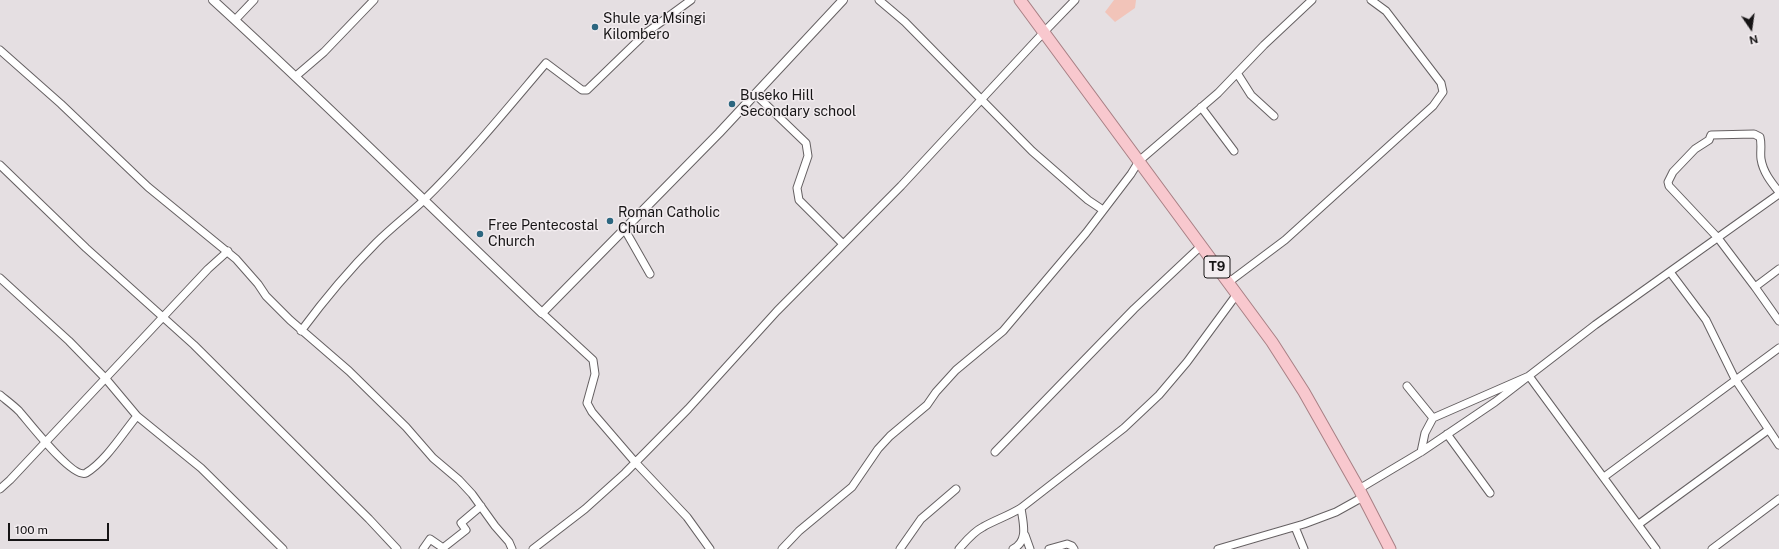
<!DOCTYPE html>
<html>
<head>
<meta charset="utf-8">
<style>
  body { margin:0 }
  #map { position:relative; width:1779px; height:549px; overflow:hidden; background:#e5dfe2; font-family:"Public Sans",sans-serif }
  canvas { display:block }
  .north { position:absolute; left:1731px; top:8px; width:40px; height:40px; -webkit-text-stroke:3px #f2ecef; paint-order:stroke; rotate:167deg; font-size:11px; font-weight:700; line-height:16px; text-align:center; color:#161415 }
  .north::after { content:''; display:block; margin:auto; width:14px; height:18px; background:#161415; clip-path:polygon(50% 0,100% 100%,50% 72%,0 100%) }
  .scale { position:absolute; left:8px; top:523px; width:101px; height:18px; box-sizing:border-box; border:2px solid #161415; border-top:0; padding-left:5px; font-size:12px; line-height:14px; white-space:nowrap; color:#161415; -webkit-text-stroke:3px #f2ecef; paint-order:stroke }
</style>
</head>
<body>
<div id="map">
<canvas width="1779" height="549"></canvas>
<div class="north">N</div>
<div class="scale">100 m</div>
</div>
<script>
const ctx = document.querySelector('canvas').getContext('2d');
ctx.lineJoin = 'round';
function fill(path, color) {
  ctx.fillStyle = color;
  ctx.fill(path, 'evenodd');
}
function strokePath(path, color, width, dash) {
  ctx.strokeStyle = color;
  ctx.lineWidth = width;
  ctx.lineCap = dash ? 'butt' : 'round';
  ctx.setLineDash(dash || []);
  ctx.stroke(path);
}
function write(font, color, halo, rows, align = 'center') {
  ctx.font = font + ' "Public Sans",sans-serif';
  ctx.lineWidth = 3;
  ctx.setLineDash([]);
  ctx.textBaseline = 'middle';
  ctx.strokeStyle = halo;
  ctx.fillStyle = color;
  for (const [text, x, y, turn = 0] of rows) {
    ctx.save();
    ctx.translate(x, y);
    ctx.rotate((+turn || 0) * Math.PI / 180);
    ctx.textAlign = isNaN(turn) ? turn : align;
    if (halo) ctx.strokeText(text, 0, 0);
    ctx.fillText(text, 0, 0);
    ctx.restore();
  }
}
fill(new Path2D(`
  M1114 0H1136L1135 8 1115 22 1105 12Z`), '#f2c4b9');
const minor = new Path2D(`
  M879 0 905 22 1032 151 1088 200 1103 210
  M235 20 254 0
  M0 50 61 104 148 187 236 259 258 284 266 296 290 320 349 371 406 427 433 458 459 480 472 494 495 526 509 542 512 549
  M1237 73 1251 95 1274 116
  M296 76 324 52 374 0
  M755 94 806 143 808 156 797 188 799 200 843 244
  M1201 107 1234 151
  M0 165 86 248 194 345 369 519 397 549
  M625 230 650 274
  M1779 269 1755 287 1779 321
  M1670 272 1706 320 1735 379 1779 445
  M0 278 69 341 106 379 137 416 201 468 283 549
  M1229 282 1285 240 1433 106 1443 92 1441 83 1386 11 1371 0
  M1755 287 1718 238 1669 186 1668 182 1673 172 1695 149 1709 140 1711 135 1754 134 1760 137C1762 145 1760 152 1761 159 1763 172 1771 182 1779 192
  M542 313 593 360 595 374 587 403 592 412 635 462 687 517 710 549
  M301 331C324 300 348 271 376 243 391 228 408 215 423 201 467 158 506 110 546 63L582 90H587L646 33 691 0
  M1407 386 1433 418
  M0 395C6 400 13 405 19 411 28 421 73 480 86 473 105 462 123 433 137 416
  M1447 434 1490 493
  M995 452 1134 309 1201 246
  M1421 452 1425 433 1433 418 1529 376 1656 549
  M1604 477 1779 348
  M0 489 10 480 208 269 228 251
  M1359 489 1421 452 1495 402 1595 325 1779 194
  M1639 524 1768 430
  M1295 527 1304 549
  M1025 535 1030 549
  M423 549 430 539 443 548 466 530 461 523 481 506
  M533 549 585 509 625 473 688 409 777 311 901 186 1044 32 1075 0
  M782 549 799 531 852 487 878 449 890 436 927 405 936 392 956 370 1003 331 1086 233 1131 174 1139 161 1218 93 1264 45 1312 0
  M900 549 921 519 956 489
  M959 549C966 541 973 532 983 527 995 520 1008 516 1021 508L1124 428 1159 395 1187 362 1237 294
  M1013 549C1029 541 1023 523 1021 508
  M1049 549 1067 544 1072 546 1074 549
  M1218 549 1304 524 1336 512 1363 497
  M1712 549 1779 499`);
const tertiary = new Path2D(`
  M213 0C325 102 432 209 542 313L719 133 843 0`);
const trunk = new Path2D(`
  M1020 0 1272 342 1304 392 1359 489 1390 549`);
strokePath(minor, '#656062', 9);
strokePath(tertiary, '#656062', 10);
strokePath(trunk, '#a88085', 13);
strokePath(minor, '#fff', 7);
strokePath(tertiary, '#fff', 8);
strokePath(trunk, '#f8c8ce', 11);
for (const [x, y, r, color] of [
  [595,27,4,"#2d6780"],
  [732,104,4,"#2d6780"],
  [610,221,4,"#2d6780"],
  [480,234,4,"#2d6780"]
]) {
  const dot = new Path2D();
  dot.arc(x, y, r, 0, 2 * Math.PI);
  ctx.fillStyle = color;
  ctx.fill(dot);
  strokePath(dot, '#f2ecef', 1.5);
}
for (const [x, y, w] of [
  [1217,267,26]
]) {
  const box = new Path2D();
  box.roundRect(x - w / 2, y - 11, w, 22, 3);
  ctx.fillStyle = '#f2ecef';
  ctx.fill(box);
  strokePath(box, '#161415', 1);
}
write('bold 13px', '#161415', null, [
  ["T9",1217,267]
]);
write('14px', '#161415', '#f2ecef', [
  ["Shule ya Msingi",603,19],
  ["Kilombero",603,35],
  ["Buseko Hill",740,96],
  ["Secondary school",740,112],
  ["Roman Catholic",618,213],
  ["Church",618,229],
  ["Free Pentecostal",488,226],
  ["Church",488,242]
], 'left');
</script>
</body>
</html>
